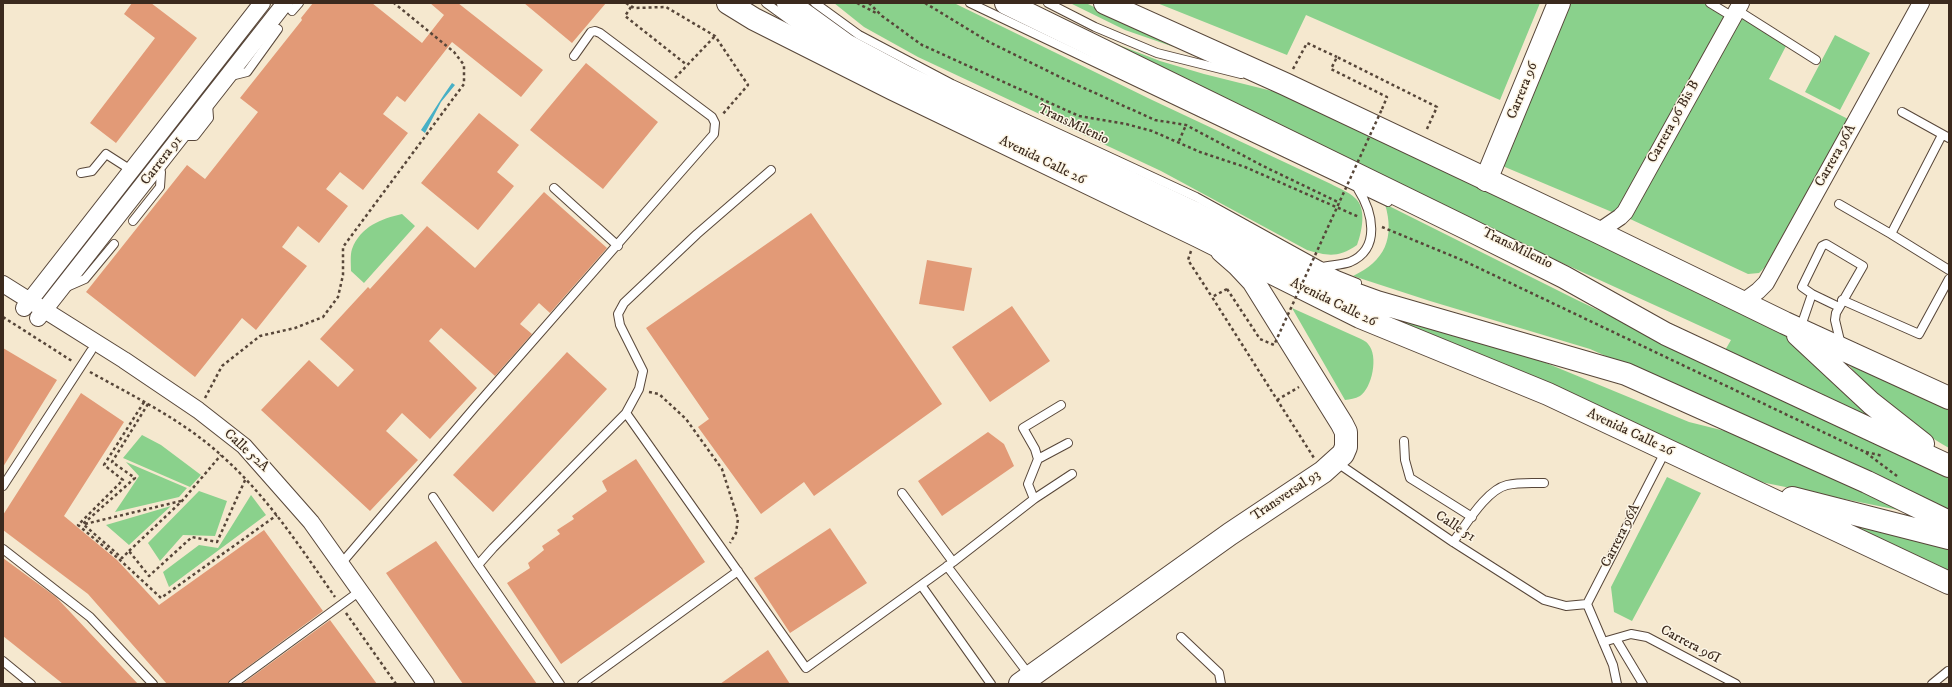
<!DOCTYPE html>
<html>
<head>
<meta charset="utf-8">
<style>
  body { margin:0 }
  #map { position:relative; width:1952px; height:687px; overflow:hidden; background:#f5e8cf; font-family:"IM FELL DW Pica",serif }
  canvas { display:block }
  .frame { position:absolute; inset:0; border:4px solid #3b2a1e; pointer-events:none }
</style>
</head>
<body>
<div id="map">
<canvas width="1952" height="687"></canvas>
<div class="frame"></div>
</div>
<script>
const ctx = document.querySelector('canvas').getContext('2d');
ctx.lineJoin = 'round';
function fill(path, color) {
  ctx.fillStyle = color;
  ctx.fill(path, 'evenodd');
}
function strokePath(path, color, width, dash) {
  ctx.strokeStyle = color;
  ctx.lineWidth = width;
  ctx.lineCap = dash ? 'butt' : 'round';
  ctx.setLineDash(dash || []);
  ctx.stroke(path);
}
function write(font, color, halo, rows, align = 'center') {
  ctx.font = font + ' "IM FELL DW Pica",serif';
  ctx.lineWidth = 3;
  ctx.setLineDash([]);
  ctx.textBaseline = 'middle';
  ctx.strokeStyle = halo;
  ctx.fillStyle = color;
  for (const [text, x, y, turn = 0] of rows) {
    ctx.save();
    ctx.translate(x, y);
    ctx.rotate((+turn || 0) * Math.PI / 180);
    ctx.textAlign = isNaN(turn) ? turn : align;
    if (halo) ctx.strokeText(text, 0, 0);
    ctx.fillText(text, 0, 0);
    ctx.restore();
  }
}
fill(new Path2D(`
  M834 3H954L1150 99 1331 184C1338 188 1349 192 1355 198 1367 208 1362 232 1357 245 1338 258 1328 256 1307 250L1161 171 918 57 864 27Z
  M1070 3H1086L1174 47 1125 30Z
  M1157 3H1540L1500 100 1306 15 1287 55Z
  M1559 3H1708L1727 14 1620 209 1612 212 1493 162Z
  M1739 16 1786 46 1769 79 1848 119 1765 267 1759 273 1748 274 1628 218Z
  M1088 33 1160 61 1204 74 1276 92 1666 274 1788 335 1881 424 1724 352 1731 340 1523 245Z
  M1835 35 1870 53 1840 110 1805 92Z
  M1385 204 1577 300 1949 477V513L1819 451 1590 349 1430 301 1353 276C1385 261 1395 238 1385 204Z
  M402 214 415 226 364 283 351 271C351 264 350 255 352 249 361 226 381 219 402 214Z
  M1314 289 1534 358 1689 422 1737 434 1908 512 1756 481Z
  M1292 308 1361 339C1363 340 1367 342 1368 344 1379 356 1372 388 1360 396 1355 399 1350 399 1345 400Z
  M1849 365 1949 410V448C1915 429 1874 395 1849 365Z
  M142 435 161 445 201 475 190 487 123 458Z
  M126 462 187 488 179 497 115 512 139 476Z
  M1667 477 1701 493 1632 621 1614 612 1611 587Z
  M199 491 227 501 215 536 183 535 160 561 148 543Z
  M251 495 266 515 169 587 163 572 199 545 218 548Z
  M171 506 129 545 106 525Z
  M1833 516 1949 547V571Z`), '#8ad18c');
fill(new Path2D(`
  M452 83 455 85 441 102 425 133 421 130C432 114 441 98 452 83Z`), '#47b0c6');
fill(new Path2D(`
  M132 3H151L197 38 116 143 90 123 155 38 124 14Z
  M313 3H372L422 43 444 15 430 3H458L543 70 521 97 452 42 405 102 397 96 383 114 408 133 363 190 340 172 326 189 348 206 319 243 298 226 282 247 307 266 256 330 242 318 195 377 86 292 187 165 205 179 258 112 240 98 302 20 301 18Z
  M524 3H606L572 43Z
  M586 63 658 122 603 189 530 130Z
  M479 113 519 145 497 172 514 186 478 230 421 183Z
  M544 192 607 248 550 313 539 303 520 324 532 334 495 376 441 328 429 341 477 388 430 439 402 413 386 431 418 460 370 511 261 410 309 360 338 387 354 370 320 339 368 287 370 289 427 226 475 268Z
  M811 213 942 404 814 496 804 482 761 514 698 427 709 419 646 328Z
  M927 260 972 268 964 311 919 304Z
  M1012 306 1050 361 990 402 952 347Z
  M3 348 57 380 3 467Z
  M567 352 607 389 493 512 453 475Z
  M81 393 124 422 64 516 117 560 159 605 264 530 323 611 230 680 228 684H167L88 594 3 530V515Z
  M988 432 1004 444 1014 466 942 516 918 481Z
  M636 459 705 562 561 664 507 583 530 568 528 563 544 550 542 546 560 534 557 530 574 519 572 516 607 491 602 481Z
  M830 528 867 583 790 633 754 578Z
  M436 541 537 684H463L386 573Z
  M3 558 56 597 138 684H63L3 636Z
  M330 620 377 684H242Z
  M768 650 790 684H720Z`), '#e29a77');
const lane = new Path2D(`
  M766 3 817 40
  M815 3 859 35 952 84 1196 197 1337 275 1357 283
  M970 3 1388 202
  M1048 3 1095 27 1157 53 1241 74
  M1710 3 1733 17
  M1737 10 1816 60
  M292 11 299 3
  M231 76 247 72 278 29
  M1902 112 1949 138
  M181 136H195L209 118 208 104
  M81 173 92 171 106 154 131 170
  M554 188 618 246
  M1839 204 1891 234 1942 135
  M133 221 160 187 161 172 156 168
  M1891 234 1949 270
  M1322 267C1331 265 1342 265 1350 262 1382 248 1372 211 1358 189
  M66 284 69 286 85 279 114 244
  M1812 294 1839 307
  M1842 300 1919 334 1949 279
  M1800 329 1812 294 1802 287 1822 246 1826 244 1863 266 1836 313 1835 320 1841 345
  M626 413 639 389 643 371 620 325 618 314 624 303 697 234 771 170
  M1404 441 1405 460 1410 478 1472 517
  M1038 459 1068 443
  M1336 462 1453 542 1544 600 1566 606 1587 604 1666 450
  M3 486 91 351
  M902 493 953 562
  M433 497 478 565
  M1034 499 1028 484 1038 459 1035 449 1023 428 1061 405
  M1453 542C1466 525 1486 490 1507 485 1519 482 1532 483 1544 483
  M3 549 90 617 153 684
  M340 565 475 407 714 134 715 123 712 117 600 33 595 31 591 32 574 56
  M947 566 1030 676
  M921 585 991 684
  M1587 604 1613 665 1617 684
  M1181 637 1219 673 1221 684
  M1616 639 1643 684
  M1603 642 1631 634 1647 637 1736 684
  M3 661 31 684
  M233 684 360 591
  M560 684 478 565 493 548 626 413 806 668 953 562 1034 499 1072 474
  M582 684 738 571
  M1932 684 1948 671`);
const street = new Path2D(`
  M1598 232 1620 217 1625 212 1741 3
  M3 284 124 360 198 410 244 446 311 522 426 684
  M1743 302 1758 291 1766 283 1921 3
  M24 308 262 3
  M38 318 285 3`);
const secondary = new Path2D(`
  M1486 180 1559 3
  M1020 684 1230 534 1323 472 1343 454 1346 447V432L1342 424 1253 281 1238 265 1222 251`);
const primary = new Path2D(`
  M728 3 754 19 893 89 1198 236 1360 317 1548 394 1949 583
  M788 3 846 45 906 77 1195 213 1333 286 1377 302 1626 374 1867 482 1949 522
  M1006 3 1466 228 1564 277 1666 334 1949 466
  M1105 3 1285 84 1598 232 1785 323 1949 398
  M1798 335 1871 403 1923 444
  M1792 498 1949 538`);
strokePath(lane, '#574639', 10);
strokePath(street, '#574639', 18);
strokePath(secondary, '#574639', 24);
strokePath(primary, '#574639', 24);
strokePath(new Path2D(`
  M626 3 634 8 666 7 715 36 748 85 722 115
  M857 3 878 14
  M869 3 882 16 922 45 1079 116 1126 124 1152 131 1200 152 1245 167 1359 217
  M925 3 989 42 1064 79 1155 120 1186 125 1263 166 1340 203
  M631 7 625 16 687 65
  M1293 69 1307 43 1337 57
  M675 78 715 36
  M1382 109 1387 97 1331 69 1337 57 1437 107 1426 131
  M1179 141 1186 125
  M1382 227 1462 260 1865 452 1897 476
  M1191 251 1188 260 1212 297
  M1227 289 1212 297 1314 458
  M3 317 72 361
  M90 372C135 397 184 421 222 456 268 497 300 547 335 597
  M649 392 659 394 686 419 722 469 738 519 736 533 730 543
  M205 398 222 366 260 336 295 328 323 317 338 297 343 275V247L464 84V65L454 52 394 3
  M1277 400 1299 387
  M144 402 104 465 123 480 78 525 119 559 161 598 277 515
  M148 404 112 462 135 478 83 524 122 558 129 551 149 576 192 537 217 542 246 478
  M1866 452 1883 456
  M85 524 181 501
  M129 551 182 501 221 455
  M346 613 396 684`), '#574639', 2.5, [3, 3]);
strokePath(lane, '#fff', 8);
strokePath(street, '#fff', 16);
strokePath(secondary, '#fff', 22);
strokePath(primary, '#fff', 22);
strokePath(new Path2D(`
  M1227 289 1260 339 1274 345 1382 109`), '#574639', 2.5, [3, 3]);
write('14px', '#3b2a1e', '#fcf5e5', [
  ["Carrera 96",1523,91,-68],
  ["Carrera 96 Bis B",1674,122,-61],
  ["TransMilenio",1073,125,25],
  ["Carrera 96A",1836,156,-61],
  ["Carrera 91",162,161,-52],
  ["Avenida Calle 26",1042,161,26],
  ["TransMilenio",1517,249,26],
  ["Avenida Calle 26",1333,303,26],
  ["Avenida Calle 26",1630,433,25],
  ["Calle 52A",246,451,43],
  ["Transversal 93",1286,496,-34],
  ["Calle 51",1455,527,33],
  ["Carrera 96A",1621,536,-63],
  ["Carrera 96I",1690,645,28]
]);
</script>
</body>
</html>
